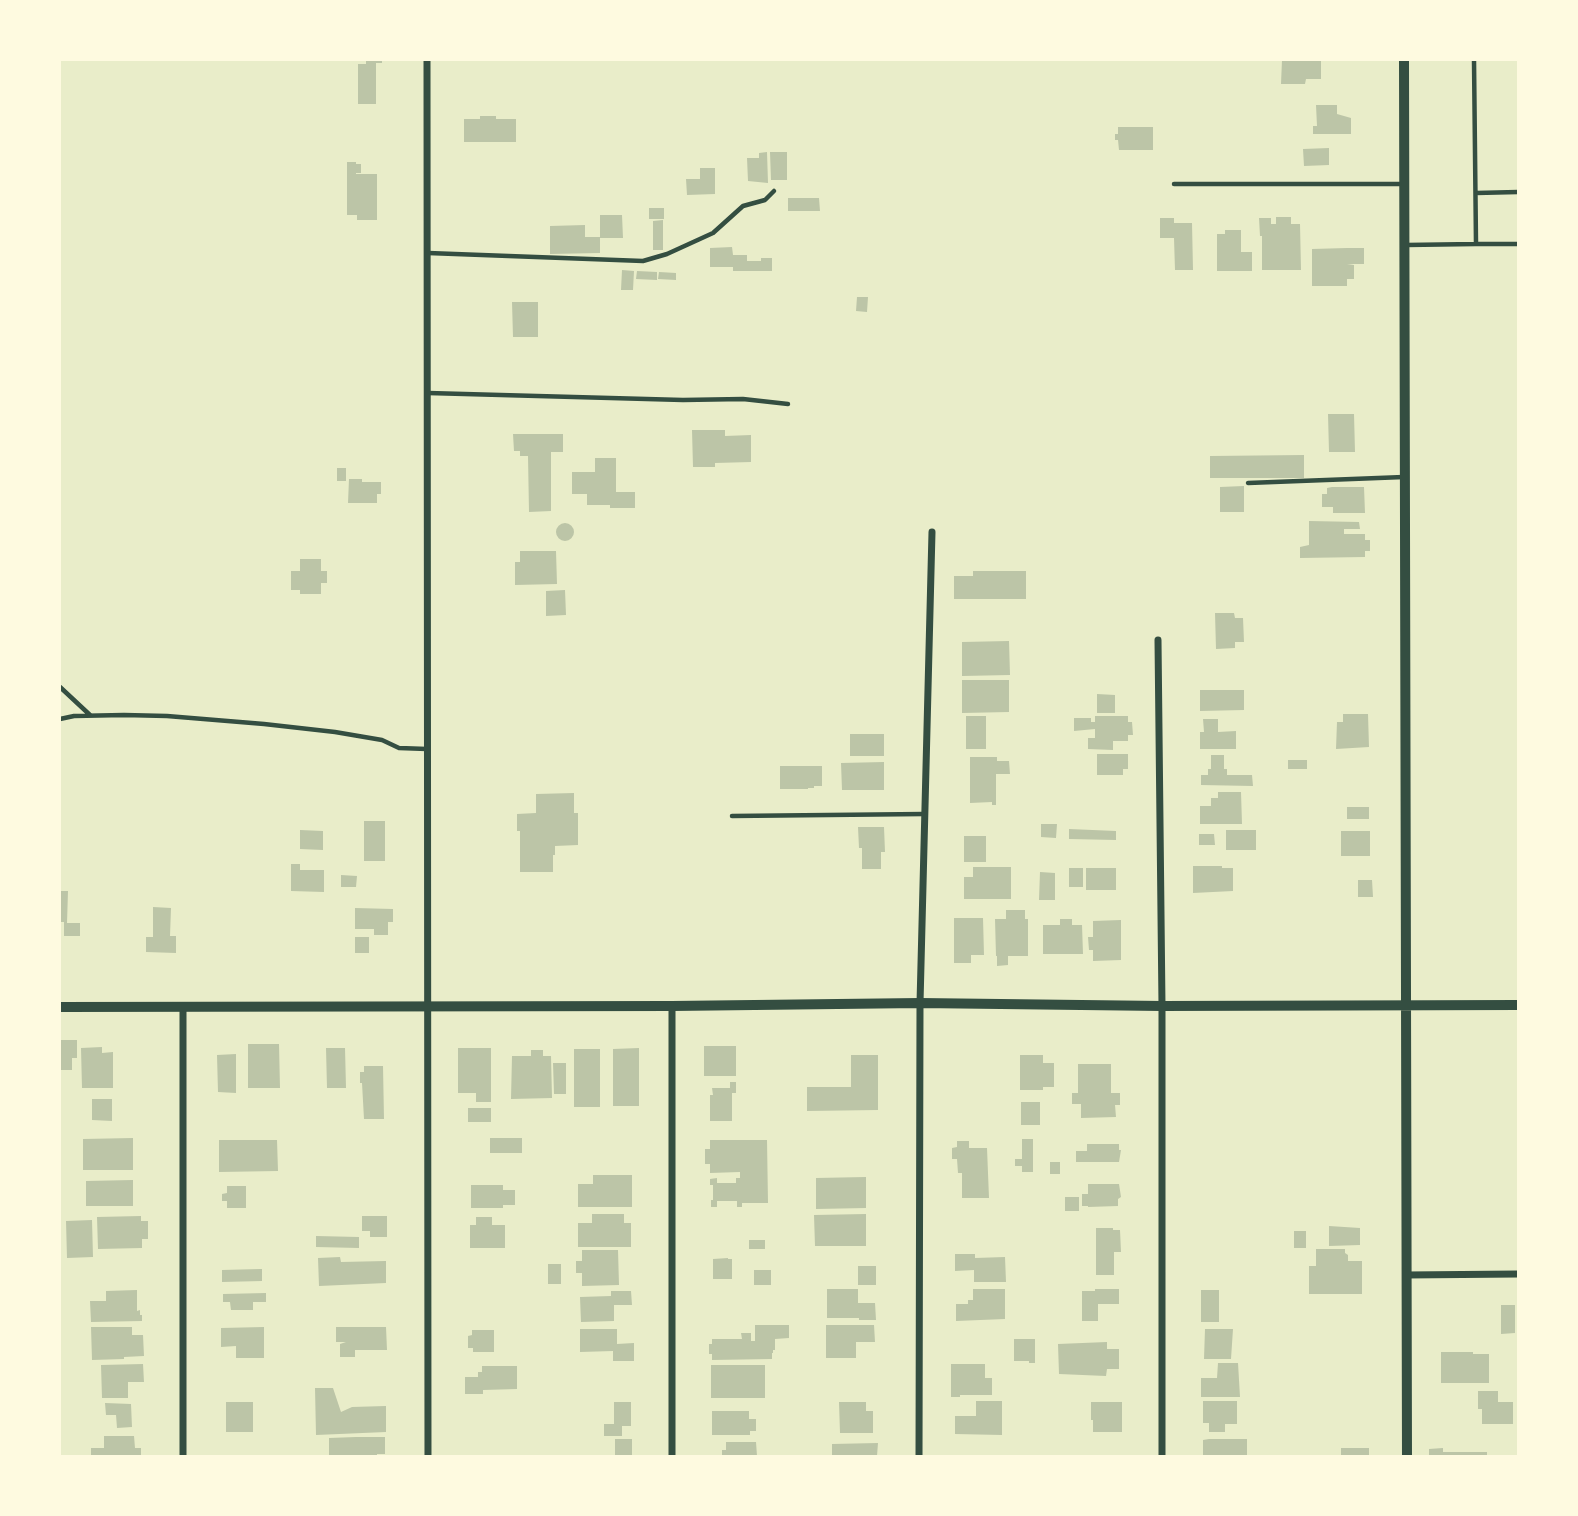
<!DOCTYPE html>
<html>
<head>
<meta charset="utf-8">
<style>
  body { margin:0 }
  #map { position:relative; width:1578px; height:1516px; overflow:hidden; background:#e9edc9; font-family:Helvetica,sans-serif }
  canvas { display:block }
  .frame { position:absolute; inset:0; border:61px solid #fefae0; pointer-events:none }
</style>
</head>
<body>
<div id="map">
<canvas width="1578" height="1516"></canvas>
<div class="frame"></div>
</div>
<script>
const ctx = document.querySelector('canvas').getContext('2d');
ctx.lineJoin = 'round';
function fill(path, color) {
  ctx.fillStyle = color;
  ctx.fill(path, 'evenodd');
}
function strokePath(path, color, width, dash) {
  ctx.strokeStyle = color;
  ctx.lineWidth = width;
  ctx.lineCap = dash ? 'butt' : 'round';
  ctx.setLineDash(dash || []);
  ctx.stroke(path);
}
fill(new Path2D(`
  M366 60H382V63H376V104H358V64H366Z
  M1282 60H1321V79H1306L1305 84H1281Z
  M1316 105H1337V114L1351 118V134H1313V126H1317Z
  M480 116H496V119H516V142H464V119H480Z
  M1118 127H1153V150H1119L1118 140H1115V134H1118Z
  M1329 148V165L1304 166 1303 149Z
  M767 152 768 183 748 181 747 158H759V153Z
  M770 152H787V180H771Z
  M347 162H356V164H361V173H356V174H377V220H357V215H347Z
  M700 168H715V194L687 195 686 179H700Z
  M788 198H819L820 211H788Z
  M649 208H664V219H649Z
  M600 215H622L623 238H600Z
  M1276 217H1291V224H1300L1301 270H1262V236H1260L1259 218H1271V224H1276Z
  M1160 218H1174V223H1192L1193 270H1175L1174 238H1160Z
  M663 220V250H653V221Z
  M585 225V237H600V253L550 254V226Z
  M1225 230H1241V252H1252V271H1217V234H1225Z
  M732 247 733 255H747V261H761V258H772V271H733V267H710V248Z
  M1347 248H1364V264H1347L1354 265V279H1347V286H1312V249Z
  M622 270 634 271 633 290H621Z
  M637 271 657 272V280L636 279Z
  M659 272 676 273V280L658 279Z
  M857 297H868L867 312 856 311Z
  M512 302H538V337H513Z
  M1328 414H1354L1355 452H1329Z
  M692 430H725V436L751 435V462L715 463V467H693Z
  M513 434H563V452H551V511L529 512 528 456H520V451H514Z
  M1304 455V478H1210V456Z
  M595 458H616V492H635V508H610V505H587V494H572V472H595Z
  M337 468H346V481H337Z
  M349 479H362V482H381V494H377V503H348Z
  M1244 486V512H1220V487Z
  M1332 487H1364L1365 513H1333V507H1322V494H1327V488Z
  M1309 521 1359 522 1360 529H1344V534H1365V540H1370V551H1365V557L1300 558V547L1309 545Z
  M556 532a9 9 0 1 1 18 0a9 9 0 1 1-18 0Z
  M520 551H556L557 584 515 585V562H520Z
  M300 559H321V571H327V583H321V594H300V590H291V571H300Z
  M973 571H1026V599H954V576H973Z
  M565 590 566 615 546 616V591Z
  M1215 613H1234L1235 618H1243L1244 642H1235V648L1216 649Z
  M1009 641 1010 675 962 676V642Z
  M962 680H1009V712L962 713Z
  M1200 690H1244V710L1200 711Z
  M1097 694 1115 695V713H1097Z
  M1343 714H1368L1369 747 1336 749 1337 722H1343Z
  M966 716H986V749H966Z
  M1095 716H1128V722H1132L1133 735H1128V741H1113V750L1088 749V738H1095V729L1074 731V718H1091V722H1095Z
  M1203 719H1218V732L1236 731V749H1200V732H1204Z
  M850 734H884V756H850Z
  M1097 754H1128V769H1123V775H1097Z
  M1211 755H1224V769H1227V775H1252L1253 786 1201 785V775H1208V769H1211Z
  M970 757H997V761H1009L1010 774H996V805H992V802L970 803Z
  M1288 760H1307V769H1288Z
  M884 762V790H842L841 763Z
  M780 766H822V786H814V788H808V789H780Z
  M1218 792H1241L1242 824H1200V806H1211V798H1218Z
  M574 793V813H578V845L555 846V855H553V872H520V831H517V814L536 813V794Z
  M1347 807H1369V819H1347Z
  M364 821H385V861H364Z
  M1041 824H1057L1056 838 1041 837Z
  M858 827H884L885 852H881V869H862V848H859Z
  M1069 829 1116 831V840L1069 839Z
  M300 830 323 831V850L300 849Z
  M1226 830H1256V850H1226Z
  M1341 831H1370V856H1341Z
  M1199 834H1214L1215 845H1199Z
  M964 836H986V862H964Z
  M291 864H300V870H324V892L291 891Z
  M1193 866H1222V868H1233V891L1193 893Z
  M973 867H1011V899H964V877H973Z
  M1069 868H1083V887H1069Z
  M1086 868H1116V890H1086Z
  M1040 872 1055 873V900H1039Z
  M341 875 357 876 356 887H341Z
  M1358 880H1372L1373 897H1358Z
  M60 891H68L67 923H80V936H64V922H60Z
  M153 907 171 908 170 936H176V953L146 952V937H153Z
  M355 908 393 909V922H388V935H374V929H355Z
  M1006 910H1025V919H1028V956H1008V965L997 966V956H996L995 919H1006Z
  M954 918H983L984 955H971V963H954Z
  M1060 919H1072V925H1082L1083 954H1043V925H1060Z
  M1121 920V960L1093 961V950H1089L1088 937H1093V921Z
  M355 937H369V953H355Z
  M60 1040H77V1058H72V1070H60Z
  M248 1044H279L280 1088H248Z
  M704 1046H736V1076H704Z
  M102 1047V1053L113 1052V1088H82L81 1048Z
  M326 1048H345L346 1088H327Z
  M458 1048H491V1102H476V1093H458Z
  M639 1048V1106H613V1049Z
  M574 1049H600V1107H574Z
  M531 1050H543V1056H551L552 1098 511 1099 512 1056H531Z
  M236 1054V1093L218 1092 217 1055Z
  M851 1055H878V1110L807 1111V1087H851Z
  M1020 1055H1043V1063H1054V1087H1043V1090H1020Z
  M553 1063H566V1094H554Z
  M1078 1064H1111V1093H1120V1105H1115L1116 1117 1081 1118V1104H1072V1093H1078Z
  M364 1066H383L384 1119H364L362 1083H360V1072H364Z
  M730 1082H736V1093H732V1121H710V1095H713L712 1088H730Z
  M92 1099H112V1121L92 1120Z
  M1021 1102H1040V1125H1021Z
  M468 1108H491V1122H468Z
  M133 1138V1170H83V1139Z
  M490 1138H522V1153H490Z
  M1022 1139H1033V1172H1022V1166H1015V1159H1022Z
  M219 1140H277L278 1171 219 1172Z
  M710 1140H767L768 1203H742V1207H737V1201H717V1207H711V1200H713V1185H710V1179L717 1178V1183H736V1178H740V1172L710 1173V1164H705V1149H710Z
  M957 1141H969V1148H987L989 1198H962V1173H958L957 1159H952V1148L957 1147Z
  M1087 1144H1119V1150H1121L1119 1162H1076V1151H1087Z
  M1050 1162H1060V1174H1050Z
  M593 1175H632V1207H578V1184H593Z
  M866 1177V1208L816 1209V1178Z
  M133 1180V1206H86V1181Z
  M1088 1184H1119L1121 1197 1118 1199V1206L1088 1207V1206H1082V1194H1088Z
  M471 1185H503V1190H515V1205H503V1208H471Z
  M227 1186H246V1208H227V1201H222V1194L227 1193Z
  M1065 1197H1079V1211H1065Z
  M592 1214H624V1223H631V1247H578V1223H592Z
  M866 1214V1246H815L814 1215Z
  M141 1216V1221H148V1239H142V1248L98 1249 97 1217Z
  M362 1216H387V1237H370V1231H362Z
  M476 1217H492V1225H505V1248H470V1225H476Z
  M92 1220 93 1257 67 1258 66 1221Z
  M1329 1226 1360 1228V1245L1329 1246Z
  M1096 1228H1113V1230H1120L1121 1252H1114V1275H1096Z
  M1294 1231H1306V1248H1294Z
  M316 1236 359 1237V1248L316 1247Z
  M749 1240H765V1249H749Z
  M1316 1249H1345V1253L1348 1255V1261H1362V1294H1309V1266H1316Z
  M582 1250H618L619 1285 582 1286V1273H576V1261H582Z
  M955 1254H975V1258L1005 1257 1006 1282H974V1270L955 1271Z
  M340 1257 341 1262 386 1261V1283L319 1286 318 1258Z
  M728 1258V1259H732V1279H713V1259Z
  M548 1264H561V1284H548Z
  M858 1266H876V1285H858Z
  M260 1269H262V1281L222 1282V1270Z
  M754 1270H771V1285H754Z
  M827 1289H858V1303H875L876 1320H859V1318H827Z
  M973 1289H1005V1319L956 1321V1304H968V1300H973Z
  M1095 1289H1119V1304H1098V1321H1082V1291H1095Z
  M137 1290V1311L140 1310V1315H142V1321L91 1322 90 1301H106V1291Z
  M1201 1290H1219V1322H1201Z
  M611 1291H631L632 1305H614V1321L581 1322 580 1297 611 1296Z
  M266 1293V1302H253V1310H231L230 1302H223V1294Z
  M1501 1305H1515V1333L1501 1334Z
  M755 1325H789V1338L775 1339V1350H773V1353H772V1359L712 1360V1354H709V1344H712V1339H742L741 1333H751V1341H755Z
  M826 1325H874L875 1342H856V1358H826Z
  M91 1327H132V1335H143L144 1356 124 1357V1359L92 1360Z
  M264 1327V1358H236V1346L221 1347V1328Z
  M336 1327H386L387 1350H355V1357H340V1344L346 1342H336Z
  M580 1329H617V1344L634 1343V1361H613V1351L580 1352Z
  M1205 1329H1233L1231 1359H1204Z
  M472 1330H494V1352H473V1348H468V1336L472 1335Z
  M1014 1339H1035V1363H1029V1361H1014Z
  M1107 1342V1349H1119V1369H1107L1106 1376 1059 1374 1058 1344Z
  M1441 1352H1473V1354H1489V1383H1441Z
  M1218 1363H1238L1240 1397H1201V1378H1217Z
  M143 1364 144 1382H128V1398H102L101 1365Z
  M951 1364H985V1378H992V1395H960V1397H951Z
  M711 1365H765V1398H711Z
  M482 1366H517V1389L483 1390V1394H465V1377H478V1372H482Z
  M315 1388H333L341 1412 352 1407 386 1406V1432L316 1435Z
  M1478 1391H1498V1402H1513V1424H1482V1409H1478Z
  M976 1401H1002V1435L955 1434V1416H976Z
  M1203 1401H1237V1424H1225V1432H1209V1423H1203Z
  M226 1402H253V1432H226Z
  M614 1402H631V1426H622V1436H604V1424H614Z
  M839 1402H866V1411H873V1433H840Z
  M1091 1402H1122V1432H1093V1420H1091Z
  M105 1403 131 1404 132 1427 117 1428 116 1415H106Z
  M712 1411H749V1419H756V1431H750V1435H712Z
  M104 1436H134L135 1448H141V1456H91V1448H104Z
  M356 1437H385V1454H377V1456H329V1438Z
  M615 1439H632V1456H615Z
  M1209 1439H1247V1456H1203V1440Z
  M726 1442H756L757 1456H722V1450H726Z
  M878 1443 877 1456H832V1444Z
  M1341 1448H1369V1456H1341Z
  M1443 1448V1452H1487V1456H1429V1449Z`), '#bcc5a7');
strokePath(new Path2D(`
  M1174 184H1404
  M1476 193 1518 192
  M1476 244H1518
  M1406 245 1476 244 1474 60
  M428 253 643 261 667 254 713 233 743 206 765 200 774 191
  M428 393 683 400 743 399 788 404
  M1248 483 1404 477
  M60 687 90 715
  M60 719 74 716 124 715 167 716 264 724 335 732 382 740 399 748 427 749
  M732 816 924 814`), '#344e41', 4.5);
strokePath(new Path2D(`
  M427 60 428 1456
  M1158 640 1162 1006V1456
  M672 1006V1456
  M183 1007V1456
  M1406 1275 1518 1274
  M919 1456 920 1003 932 532`), '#344e41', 7);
strokePath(new Path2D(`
  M1404 60 1407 1456
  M60 1007 672 1006 920 1003 1162 1006 1518 1005`), '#344e41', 10);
</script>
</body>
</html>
